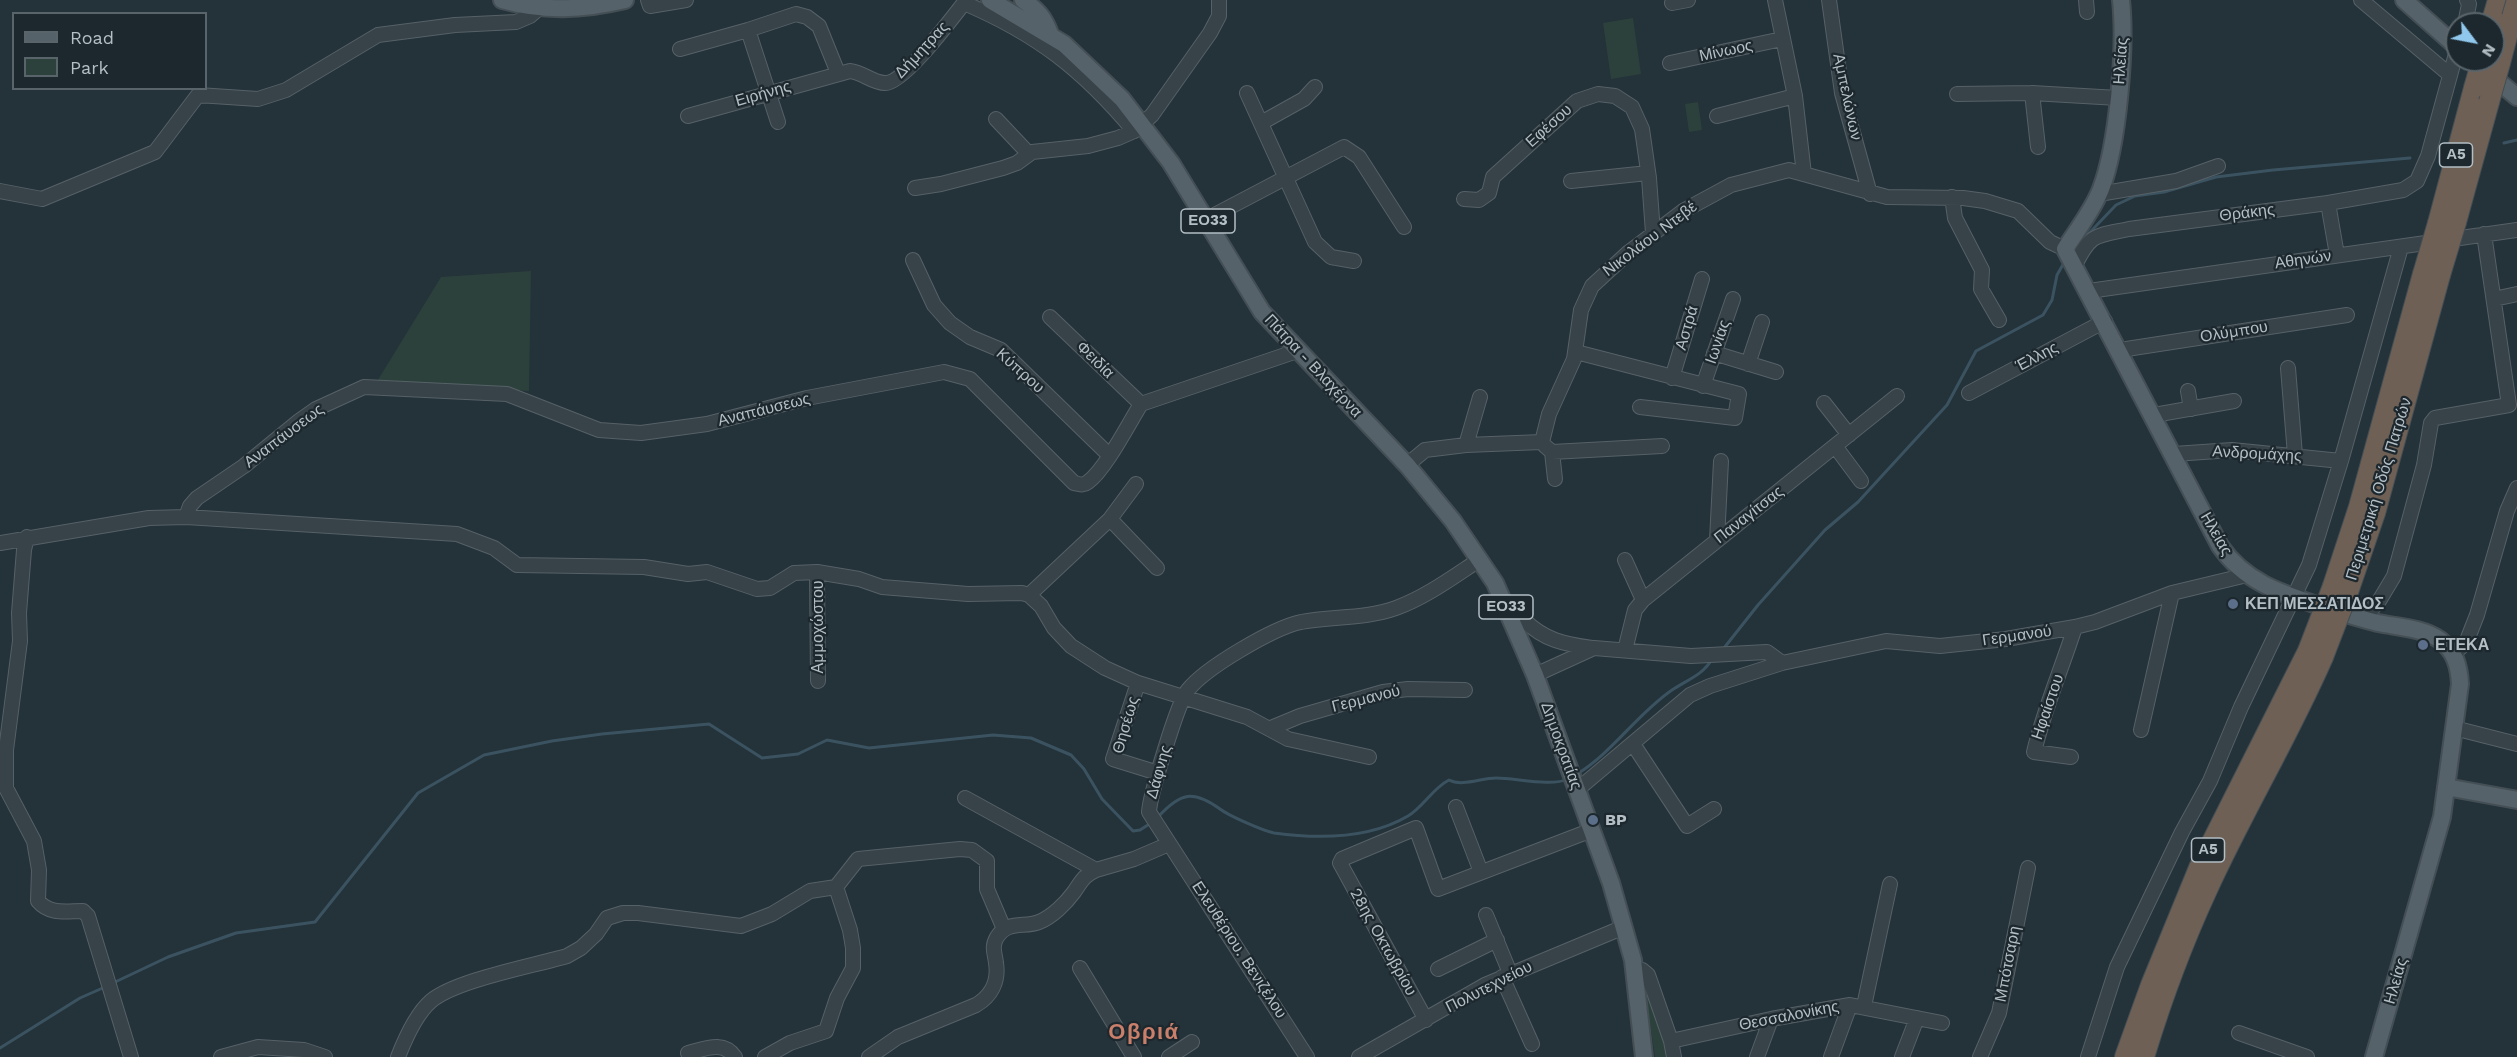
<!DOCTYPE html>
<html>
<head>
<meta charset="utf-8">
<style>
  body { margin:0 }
  #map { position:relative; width:2517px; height:1057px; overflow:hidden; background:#243239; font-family:"Work Sans",sans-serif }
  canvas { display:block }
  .legend { position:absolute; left:12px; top:12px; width:195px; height:78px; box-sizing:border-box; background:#1d282e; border:2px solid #59646a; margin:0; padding:8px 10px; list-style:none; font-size:18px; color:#b3bec5 }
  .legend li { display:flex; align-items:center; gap:12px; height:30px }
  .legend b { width:30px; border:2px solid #59646a }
  .north { position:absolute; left:2445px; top:12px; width:60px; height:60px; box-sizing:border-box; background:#1d282e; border:2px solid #59646a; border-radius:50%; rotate:122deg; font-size:16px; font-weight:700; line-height:24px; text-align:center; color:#b3bec5 }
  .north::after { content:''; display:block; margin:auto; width:21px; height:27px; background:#90c8ed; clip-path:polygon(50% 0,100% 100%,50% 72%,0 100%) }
</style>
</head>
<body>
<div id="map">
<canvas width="2517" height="1057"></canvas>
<ul class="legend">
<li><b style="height:8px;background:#566269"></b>Road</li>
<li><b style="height:16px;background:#2c413c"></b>Park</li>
</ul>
<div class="north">N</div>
</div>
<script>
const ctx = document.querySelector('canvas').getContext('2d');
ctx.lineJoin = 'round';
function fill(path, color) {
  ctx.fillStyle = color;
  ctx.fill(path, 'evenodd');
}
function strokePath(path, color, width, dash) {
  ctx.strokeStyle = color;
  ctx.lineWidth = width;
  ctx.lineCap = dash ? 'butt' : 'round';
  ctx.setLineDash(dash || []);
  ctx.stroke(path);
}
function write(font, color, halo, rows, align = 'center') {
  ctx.font = font + ' "Work Sans",sans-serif';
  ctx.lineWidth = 4.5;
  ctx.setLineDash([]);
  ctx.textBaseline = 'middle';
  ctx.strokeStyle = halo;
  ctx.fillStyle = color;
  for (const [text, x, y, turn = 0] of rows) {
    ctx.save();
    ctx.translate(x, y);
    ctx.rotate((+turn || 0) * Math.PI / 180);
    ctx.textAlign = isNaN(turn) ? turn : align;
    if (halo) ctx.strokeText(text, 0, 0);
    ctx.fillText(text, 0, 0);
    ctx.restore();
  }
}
fill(new Path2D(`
  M1633 18 1641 74 1611 79 1603 23Z
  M1698 102 1702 130 1689 132 1685 104Z
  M531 271 529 391 376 383 441 277Z
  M1646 996H1650L1663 1033 1667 1057H1655Z`), '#2c413c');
strokePath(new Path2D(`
  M2504 143 2517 140
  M2074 249 2116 205 2135 196 2164 192 2216 177 2273 170 2410 158
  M1724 648 1758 605 1825 530 1858 502 1947 405 1976 351 2043 315 2052 300 2057 275 2065 261
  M1577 774C1613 752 1637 714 1672 690 1687 680 1703 675 1712 659
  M1158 817C1181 792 1193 790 1220 809 1229 816 1264 831 1274 833 1318 839 1369 839 1408 816 1423 807 1433 788 1449 780 1462 787 1481 778 1496 778 1516 778 1551 787 1568 779
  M113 983 168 957 236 933 315 922 418 793 484 755 552 741 602 734 709 724 762 758 798 754 827 740 869 748 993 735 1031 738 1071 755 1084 769 1102 799 1133 831 1140 830 1151 823
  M0 1048 80 998 105 987`), '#3b5360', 3);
const minor = new Path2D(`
  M648 0 650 6 686 0
  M1775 0 1795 96 1804 174
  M1829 0 1842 93 1870 194
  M2086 0 2087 12
  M2361 0 2450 75
  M1672 3 1688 0
  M2465 24 2469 4 2467 0
  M748 30 778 122
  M680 49 748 30 796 14 807 17 819 26 838 73
  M1670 63 1782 39
  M1247 93 1315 242 1331 257 1354 261
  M2032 93 2038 147
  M1957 94 2032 93 2118 98
  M688 116 850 71C862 72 873 83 885 83 903 84 952 18 964 3 1037 34 1083 70 1134 131
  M1717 116 1795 96
  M996 119 1029 154
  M1261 123 1304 99 1315 87
  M1571 181 1648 173
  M915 188 941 184 1003 168 1017 163 1032 152 1088 146 1118 138 1134 131 1152 115 1210 33 1219 16V0
  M0 191 42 199 155 152 198 95 258 99 286 90 378 35 455 25 516 22 530 16 538 9
  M2099 194 2176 181 2218 166
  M1952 197 1955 218 1982 270 1981 289 1999 320
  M1464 199 1479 200 1489 193 1493 177 1577 101 1598 94 1615 96 1632 107 1642 129 1649 178 1653 233
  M2328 203 2337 255
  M1207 219 1344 147 1359 157 1404 227
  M913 260 934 305 950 323 970 337 1001 350 1109 455
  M2075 265C2091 233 2095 236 2129 229L2328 203 2403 190 2417 181 2428 156 2457 50
  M2089 291 2517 230
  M2494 299 2517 294
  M1050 317 1141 404
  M2120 350 2347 315
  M1576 352 1739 394 1735 418 1640 407
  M1714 353 1776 372
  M1748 364 1762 322
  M2288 368 2295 455
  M1672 378 1702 279
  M1703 386 1733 299
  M2188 391 2191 409
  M1969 393 2105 321
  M1824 403 1849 435
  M2154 415 2234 401
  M1466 445 1480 397
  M1545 446 1552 452 1555 479
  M1835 446 1861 481
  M1552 452 1662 446
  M2174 454 2232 450 2341 461
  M1407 465 1425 450 1466 445 1542 442 1549 414 1574 359 1581 310 1592 286 1629 252 1683 211 1731 185 1789 170 1887 197 1963 198 1985 201 2018 211 2050 242 2065 249
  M186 517 190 506 197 498 244 466 299 421 316 409 364 387 507 394 599 430 641 433 707 424 807 398 944 372 970 379 1074 483C1080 484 1083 486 1088 482 1105 470 1129 423 1141 404L1297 351
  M1110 519 1157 568
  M27 537 24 550 19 613 20 641 6 750V788L34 841 39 870 38 901C50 915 66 911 83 911L88 916 131 1057
  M1717 540 1721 461
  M0 543 149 518 186 517 457 534 494 548 517 565 644 567 688 574 707 572 757 589 770 588 794 573 817 572 859 579 882 587 968 594 1022 593 1029 595 1041 606 1054 628 1071 646 1105 668 1138 683 1247 717 1288 739 1369 757
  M1625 560 1643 600
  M817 572 818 681
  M1029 595 1110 519 1136 484
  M2363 619 2379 601 2394 576 2424 465 2431 423 2435 418 2509 405 2484 234
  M1524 620C1544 640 1564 644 1592 648
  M1625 650 1635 610 1643 600 1897 396
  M2453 654 2466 643 2477 615 2507 511 2517 488
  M1535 675 1594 648 1691 656 1767 652 1782 663 1886 641 1940 646 2006 639 2075 627 2095 622 2172 593 2247 575
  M1138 683 1113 759 1158 773
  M1271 728 1300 716 1383 692 1408 689 1465 690
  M2454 728 2517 744
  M2141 730 2172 593
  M1633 744 1687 826 1714 809
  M2071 757 2034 752C2044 709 2062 668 2075 627
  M1577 790 1690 695 1710 686 1782 663
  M965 798 1096 870 1134 859 1169 844
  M1456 807 1481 872
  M1486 915 1510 973
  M1080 968 1134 1057
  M1634 968 1642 970 1648 975 1671 1041 1674 1057
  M1438 969 1497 940
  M1502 977 1532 1044
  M1864 1006 1890 884
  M1426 1020 1340 863 1342 859 1416 828 1438 889 1592 830
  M2239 1033 2307 1057
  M1671 1041 1771 1019 1850 1005 1942 1023
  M688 1053C705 1049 723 1040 735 1057
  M221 1057 258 1047 304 1050 325 1057
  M398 1057C405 1039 416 1014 431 1001 456 980 533 966 567 956L581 948 596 934 607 918 623 913H638L741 926 772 914 810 891 836 887 858 859 960 849 972 850 987 861V889L1004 929
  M765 1057 790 1043 826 1031 837 998 853 968V948L850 930 836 887
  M869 1057 898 1037 976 1005C991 996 999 982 996 963 995 953 991 947 997 937 1008 920 1024 928 1039 922 1052 917 1066 903 1074 892 1081 882 1084 875 1096 870
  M1169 1057 1192 1042
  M1307 1057 1149 812C1150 795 1178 701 1188 690 1205 668 1273 628 1301 622 1333 616 1365 619 1396 608 1426 597 1453 577 1479 560
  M1359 1057 1485 985 1624 927
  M1757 1057 1771 1019
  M1831 1057 1850 1005
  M1902 1057 1917 1018
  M1980 1057 1999 1013 2028 868
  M2088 1057 2117 967 2182 832 2210 781 2241 707 2309 565 2341 461 2401 247`);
const major = new Path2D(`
  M502 0C544 12 583 10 625 0
  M990 0 1064 44 1122 99 1171 163 1262 312 1407 465 1453 521 1495 583 1535 675 1611 883 1633 960 1644 1057
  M1023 0C1037 10 1044 17 1050 34
  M2121 0C2126 48 2118 144 2101 189 2093 210 2077 230 2065 249L2220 546C2245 582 2280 593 2320 606 2339 612 2358 618 2378 623 2398 627 2423 628 2440 640 2455 651 2459 666 2460 684L2442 817 2374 1057
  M2404 0 2457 47
  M2487 72 2517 97
  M2446 787 2517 800`);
const highway = new Path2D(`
  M2491 24 2498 0
  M2500 63 2512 17
  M2456 222 2489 102
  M2438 223 2474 88
  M2333 586 2359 507 2423 274
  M2348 592 2375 513 2440 275
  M2125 1057 2151 985 2199 868 2308 651
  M2144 1057C2161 1001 2182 944 2207 890 2243 811 2288 737 2323 657`);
strokePath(minor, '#566167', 16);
strokePath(major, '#444f55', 20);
strokePath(highway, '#434e54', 22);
strokePath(minor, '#384349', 14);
strokePath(major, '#566269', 16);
strokePath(highway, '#6f6056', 20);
const highwayBridge = new Path2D(`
  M2512 17 2517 0
  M2474 88 2482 60
  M2489 102 2500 63
  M2423 274 2438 223
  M2440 275 2456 222
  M2308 651 2333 586
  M2323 657 2348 592`);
strokePath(highwayBridge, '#434e54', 22, []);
strokePath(highwayBridge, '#6f6056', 20);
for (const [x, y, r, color] of [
  [2233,604,6,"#5c6f8a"],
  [2423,645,6,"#5c6f8a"],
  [1593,820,6,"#5c6f8a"]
]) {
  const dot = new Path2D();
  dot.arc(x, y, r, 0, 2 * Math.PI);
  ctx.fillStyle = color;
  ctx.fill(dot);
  strokePath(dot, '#1d282e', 2);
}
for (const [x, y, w] of [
  [2456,155,33],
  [1208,221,54],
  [1506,607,54],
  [2208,850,33]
]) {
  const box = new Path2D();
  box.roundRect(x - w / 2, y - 12, w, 24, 4.5);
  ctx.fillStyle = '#1d282e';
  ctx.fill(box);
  strokePath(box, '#b3bec5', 1.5);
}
write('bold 15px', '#b3bec5', null, [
  ["Α5",2456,155],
  ["ΕΟ33",1208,221],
  ["ΕΟ33",1506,607],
  ["Α5",2208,850]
]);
write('16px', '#b3bec5', '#1d282e', [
  ["Δήμητρας",922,50,-47],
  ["Μίνωος",1726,51,-12],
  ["Ηλείας",2121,61,-86],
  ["Ειρήνης",763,94,-16],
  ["Αμπελώνων",1847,97,78],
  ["Εφέσου",1549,126,-42],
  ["Θράκης",2247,213,-7],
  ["Νικολάου Ντεβέ",1650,239,-37],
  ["Αθηνών",2303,260,-8],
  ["Αστρά",1687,328,-74],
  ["Ολύμπου",2234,332,-9],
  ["Ιωνίας",1718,342,-71],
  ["Έλλης",2037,357,-28],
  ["Φειδία",1095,360,44],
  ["Πάτρα - Βλαχέρνα",1313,366,47],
  ["Κύπρου",1020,371,42],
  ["Αναπάυσεως",764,410,-14],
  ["Αναπάυσεως",284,436,-37],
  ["Ανδρομάχης",2257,454,3],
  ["Περιμετρική Οδός Πατρών",2379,489,-73],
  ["Παναγίτσας",1749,515,-38],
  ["Ηλείας",2216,534,60],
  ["Αμμοχώστου",818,627,-90],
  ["Γερμανού",2017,636,-8],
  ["Γερμανού",1366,699,-14],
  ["Ηφαίστου",2048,707,-71],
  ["Θησέως",1126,725,-74],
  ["Δημοκρατίας",1561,746,70],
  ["Δάφνης",1159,772,-74],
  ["28ης Οκτωβρίου",1383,942,61],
  ["Ελευθέριου. Βενιζέλου",1239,950,57],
  ["Μπότσαρη",2008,964,-79],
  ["Ηλείας",2396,981,-74],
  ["Πολυτεχνείου",1489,987,-27],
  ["Θεσσαλονίκης",1789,1016,-11]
]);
write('bold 16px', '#b3bec5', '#1d282e', [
  ["ΚΕΠ ΜΕΣΣΑΤΙΔΟΣ",2245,604],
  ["ΕΤΕΚΑ",2435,645],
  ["BP",1605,820]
], 'left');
ctx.letterSpacing = '1.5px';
write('bold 22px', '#ca7f6a', '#1d282e', [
  ["Οβριά",1144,1033]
]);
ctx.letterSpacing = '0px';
</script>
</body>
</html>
